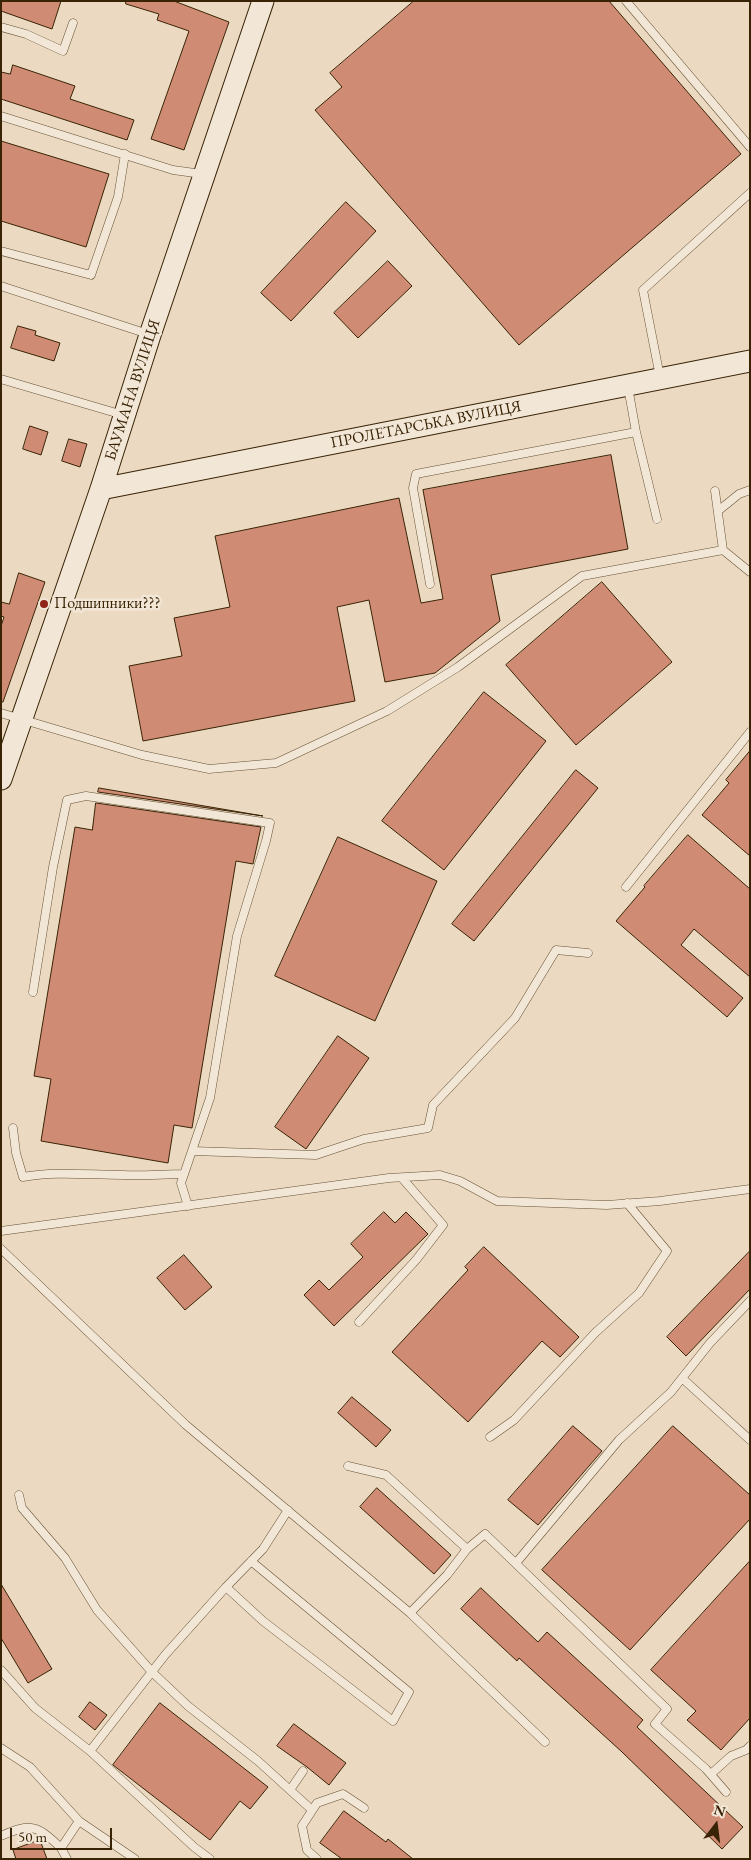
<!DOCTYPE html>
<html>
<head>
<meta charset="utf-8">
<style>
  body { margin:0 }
  #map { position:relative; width:751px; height:1860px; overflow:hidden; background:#ebdac1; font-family:"EB Garamond",serif }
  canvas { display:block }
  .frame { position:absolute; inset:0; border:2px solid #392305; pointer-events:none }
  .north { position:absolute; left:691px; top:1800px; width:50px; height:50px; -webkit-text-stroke:4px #f2e7d7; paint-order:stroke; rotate:15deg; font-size:14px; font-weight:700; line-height:20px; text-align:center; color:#392305 }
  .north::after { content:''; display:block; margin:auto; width:18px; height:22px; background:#392305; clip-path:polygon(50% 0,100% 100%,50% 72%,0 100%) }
  .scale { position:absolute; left:10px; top:1828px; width:102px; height:22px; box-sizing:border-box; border:2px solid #392305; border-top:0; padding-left:6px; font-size:15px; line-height:18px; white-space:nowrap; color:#392305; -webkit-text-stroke:4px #f2e7d7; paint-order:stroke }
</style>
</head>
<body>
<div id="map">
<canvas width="751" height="1860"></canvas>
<div class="frame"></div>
<div class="north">N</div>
<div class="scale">50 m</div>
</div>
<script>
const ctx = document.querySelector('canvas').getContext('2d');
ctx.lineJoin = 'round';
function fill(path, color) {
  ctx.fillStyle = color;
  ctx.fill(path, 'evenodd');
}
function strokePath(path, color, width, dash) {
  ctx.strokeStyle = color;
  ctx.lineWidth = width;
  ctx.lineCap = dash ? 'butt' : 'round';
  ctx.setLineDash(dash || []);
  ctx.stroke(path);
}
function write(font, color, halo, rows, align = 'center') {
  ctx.font = font + ' "EB Garamond",serif';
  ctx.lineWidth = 5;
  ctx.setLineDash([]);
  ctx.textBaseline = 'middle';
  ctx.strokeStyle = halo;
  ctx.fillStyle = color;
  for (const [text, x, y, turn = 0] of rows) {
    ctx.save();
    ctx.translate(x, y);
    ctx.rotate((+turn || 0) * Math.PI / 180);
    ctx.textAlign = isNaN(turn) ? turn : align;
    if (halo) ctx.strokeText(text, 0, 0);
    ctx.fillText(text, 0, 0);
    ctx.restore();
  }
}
const building = new Path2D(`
  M1 1H61L52 29 1 11Z
  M126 1H174L229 22 184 150 151 139 189 31 157 20 159 14 126 4Z
  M414 1H609L741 154 519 345 315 110 342 87 330 73Z
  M13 65 75 86 70 99 134 120 127 140 1 99V72L10 74Z
  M1 141 109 174 86 247 1 221Z
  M346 202 376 231 291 321 261 293Z
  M388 261 412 286 358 338 334 313Z
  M18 326 36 331 35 335 60 343 54 361 11 348Z
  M30 426 48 432 41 455 23 449Z
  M69 439 87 444 80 467 62 461Z
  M611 455 628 549 491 575 500 621 435 673 385 682 369 600 337 607 355 701 143 741 129 666 182 656 174 618 230 607 215 536 399 498 421 603 443 599 423 490Z
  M19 573 45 582 3 702H1V626L4 617 1 616V602L9 604Z
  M602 582 672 662 576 745 506 665Z
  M484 692 546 741 444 870 382 821Z
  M750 751V856L702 815 729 783 726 780Z
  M576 770 598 788 474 941 452 924Z
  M99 788 263 816 98 792Z
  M96 803 261 827 253 864 236 861 192 1128 174 1125 168 1163 41 1141 51 1079 34 1076 75 827 92 830Z
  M688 835 750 889V977L694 929 681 945 743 998 727 1017 616 921 645 887 644 886Z
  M338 837 437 881 375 1021 275 976Z
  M338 1036 369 1058 306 1149 275 1127Z
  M384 1212 395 1223 406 1212 428 1234 334 1326 304 1295 319 1280 329 1290 363 1257 351 1244Z
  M484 1247 579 1337 560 1357 542 1341 468 1422 392 1352 468 1270 465 1267Z
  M750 1251V1289L686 1356 667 1337Z
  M184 1255 212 1287 185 1310 157 1278Z
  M352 1397 391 1430 376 1447 338 1413Z
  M573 1426 602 1451 538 1525 508 1500Z
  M673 1426 750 1495V1519L630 1650 542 1570Z
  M377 1488 451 1555 434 1574 360 1507Z
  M750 1561V1718L721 1750 687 1720 696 1711 651 1670Z
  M1 1584 52 1669 28 1683 1 1638Z
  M481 1588 538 1642 547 1632 643 1720 637 1727 743 1827 722 1849 622 1752 519 1658 517 1661 461 1609Z
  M90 1702 107 1715 95 1730 79 1717Z
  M160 1703 268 1787 250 1809 240 1801 210 1840 113 1765Z
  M294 1724 346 1763 329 1785 307 1767 277 1746Z
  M344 1811 386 1842 388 1839 413 1859H342L320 1843Z
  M40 1840 47 1859H16L13 1850Z`);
fill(building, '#cf8b74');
strokePath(building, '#392305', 1);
const lane = new Path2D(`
  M626 1 750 147
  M1 27 26 34 63 51 73 23
  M1 116 173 170 202 174
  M1 251 91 275 118 197 125 154
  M1 286 148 334
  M660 377 643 290 750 193
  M1 379 123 415
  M628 387 636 432 657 519
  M715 491 723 550 750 572
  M718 511 739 494 750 490
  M430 584 413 488 416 474 636 432
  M1 713 142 755 209 769 276 763 387 711 458 667 582 576 723 550
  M626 887 750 732
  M33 992 53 867 67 800 86 796 270 823 266 841 237 936 210 1098 181 1183 188 1206
  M13 1128 16 1153 23 1177C56 1171 89 1175 123 1175 143 1176 164 1174 184 1174
  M192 1151 316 1155 364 1139 428 1128 433 1105 515 1018 556 950 588 953
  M1 1231 389 1178 440 1175 460 1181 497 1201 607 1205 660 1201 750 1189
  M1 1249 186 1425 410 1613 545 1742
  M359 1322 416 1260 443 1225 402 1178
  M682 1378 750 1440
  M490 1437 514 1420 595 1333 639 1293 667 1251 627 1203
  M348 1466 386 1475 467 1549 447 1575 410 1613
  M19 1495 22 1508 65 1558 97 1610 152 1672 188 1706 258 1761 312 1810
  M467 1549 485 1534 667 1709 655 1724 706 1769 726 1792
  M516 1563 619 1440 671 1392 710 1343 750 1301
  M226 1587 263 1621 393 1721 409 1692 251 1561
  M1 1670 35 1708 90 1751
  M1 1748 30 1767 79 1821 135 1859
  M711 1774 731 1756 746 1750 750 1746
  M290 1790 303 1771
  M1 1836C31 1822 38 1826 61 1848
  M67 1859 61 1848 79 1821
  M210 1859 194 1847 90 1751 165 1655 226 1587 263 1549 288 1510
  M317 1859 307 1850 302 1826 317 1803 343 1794 364 1808`);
const secondary = new Path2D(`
  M101 489 750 361
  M1 779 101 489 150 335 263 1`);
strokePath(lane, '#665134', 9);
strokePath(secondary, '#392305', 23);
strokePath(lane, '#f2e7d7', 8);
strokePath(secondary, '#f2e7d7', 21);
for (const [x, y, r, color] of [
  [44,604,5,"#8f2418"]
]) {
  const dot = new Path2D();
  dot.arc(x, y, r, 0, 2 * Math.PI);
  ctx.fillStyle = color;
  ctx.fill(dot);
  strokePath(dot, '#f2e7d7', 2);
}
write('16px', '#392305', '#f2e7d7', [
  ["БАУМАНА ВУЛИЦЯ",133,390,-72],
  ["ПРОЛЕТАРСЬКА ВУЛИЦЯ",426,425,-11]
]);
write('16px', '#392305', '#f2e7d7', [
  ["Подшипники???",54,604]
], 'left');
</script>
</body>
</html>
